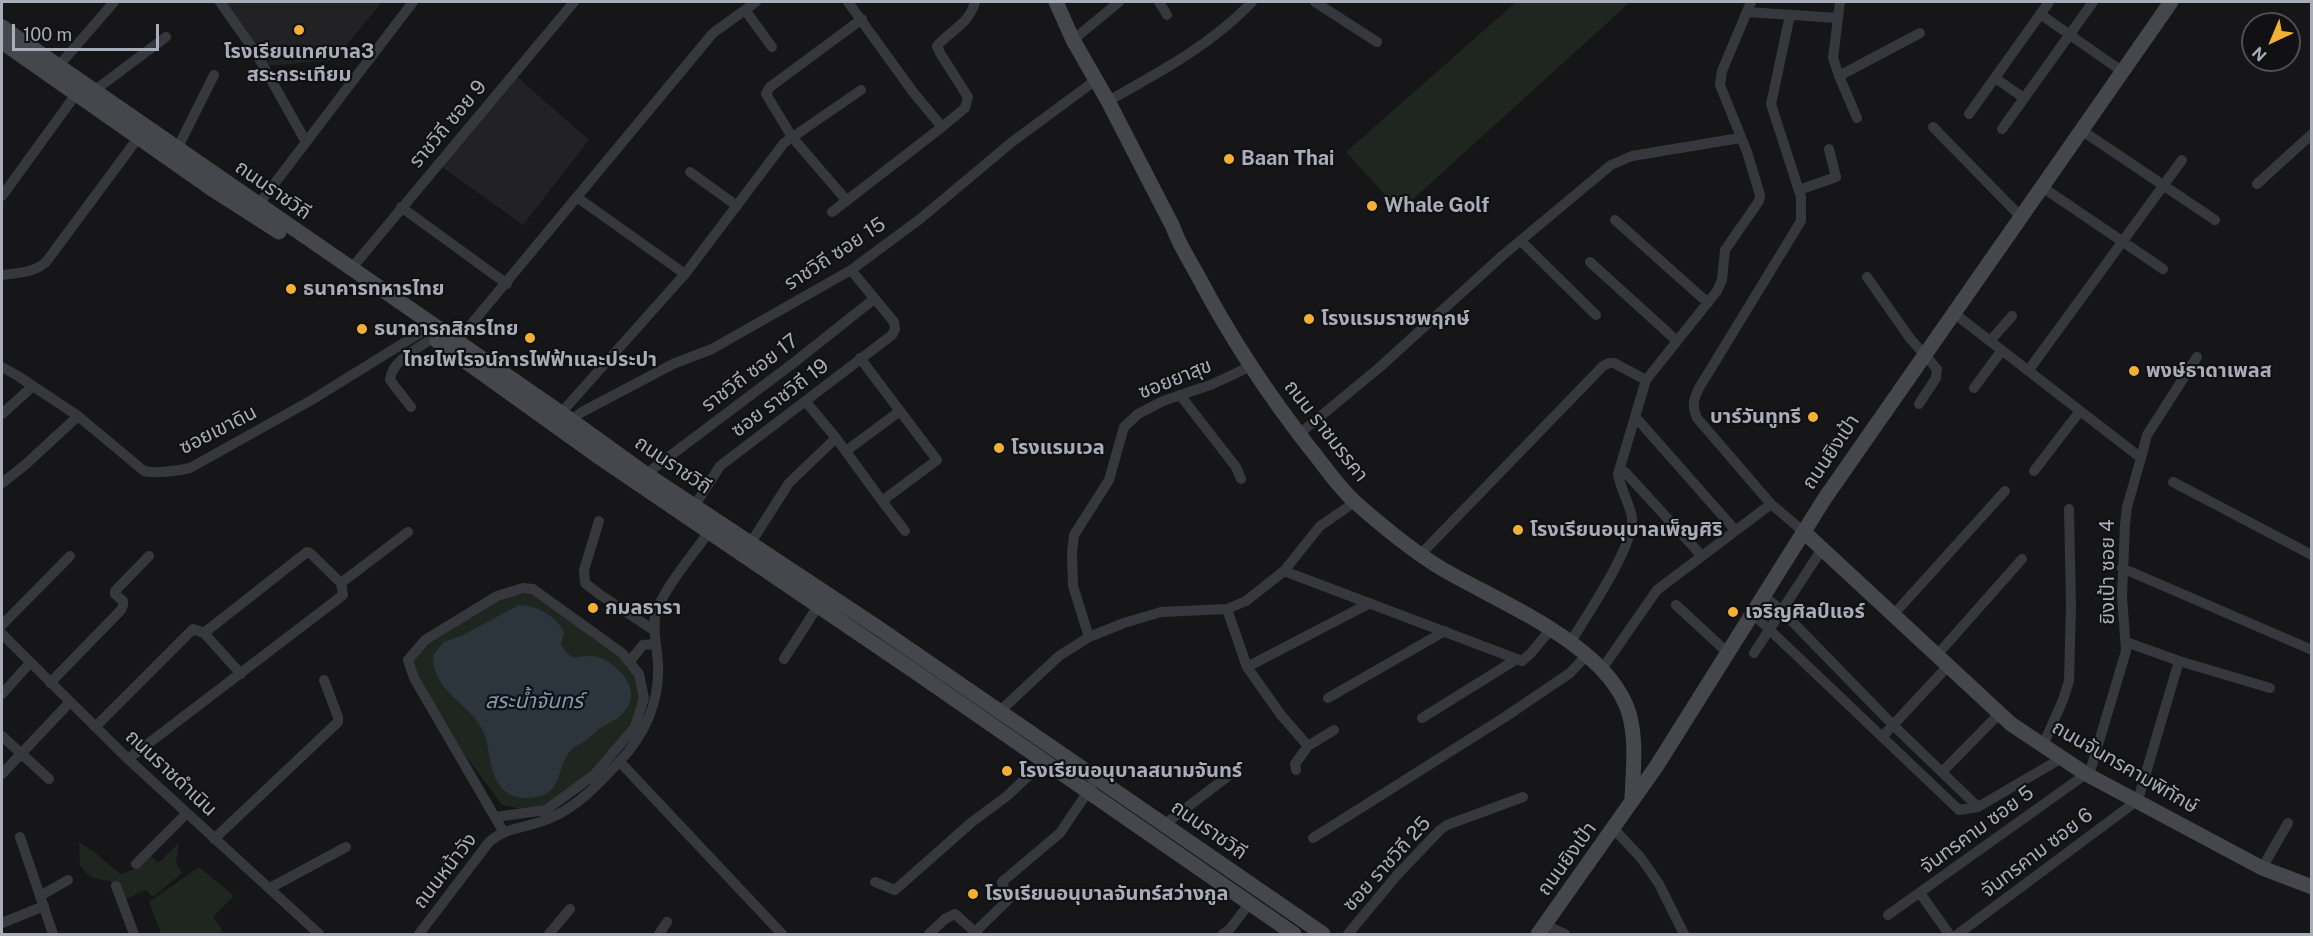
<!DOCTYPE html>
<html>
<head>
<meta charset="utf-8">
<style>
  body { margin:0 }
  #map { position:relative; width:2313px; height:936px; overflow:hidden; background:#161618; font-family:"Public Sans",sans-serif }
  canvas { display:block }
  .frame { position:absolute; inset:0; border:3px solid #a8adb8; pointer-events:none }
  .north { position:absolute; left:2241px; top:12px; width:60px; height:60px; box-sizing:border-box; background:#111113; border:2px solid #4d4f55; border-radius:50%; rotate:224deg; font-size:16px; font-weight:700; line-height:24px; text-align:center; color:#a8adb8 }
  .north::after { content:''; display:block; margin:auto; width:21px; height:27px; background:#f2b134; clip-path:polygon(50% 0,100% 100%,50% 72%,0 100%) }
  .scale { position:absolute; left:12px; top:24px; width:147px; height:27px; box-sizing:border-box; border:3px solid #a8adb8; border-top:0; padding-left:8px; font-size:18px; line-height:21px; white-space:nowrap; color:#a8adb8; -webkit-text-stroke:4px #111113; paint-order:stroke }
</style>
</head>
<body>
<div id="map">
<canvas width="2313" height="936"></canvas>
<div class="frame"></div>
<div class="north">N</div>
<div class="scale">100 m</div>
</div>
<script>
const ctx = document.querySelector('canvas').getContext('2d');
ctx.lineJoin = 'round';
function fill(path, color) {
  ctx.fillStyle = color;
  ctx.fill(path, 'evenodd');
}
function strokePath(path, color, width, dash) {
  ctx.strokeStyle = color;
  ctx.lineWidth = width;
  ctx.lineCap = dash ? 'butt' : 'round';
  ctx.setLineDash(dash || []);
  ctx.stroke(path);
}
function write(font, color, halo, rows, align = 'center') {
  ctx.font = font + ' "Public Sans","Noto Sans Thai",sans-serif';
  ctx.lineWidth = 4.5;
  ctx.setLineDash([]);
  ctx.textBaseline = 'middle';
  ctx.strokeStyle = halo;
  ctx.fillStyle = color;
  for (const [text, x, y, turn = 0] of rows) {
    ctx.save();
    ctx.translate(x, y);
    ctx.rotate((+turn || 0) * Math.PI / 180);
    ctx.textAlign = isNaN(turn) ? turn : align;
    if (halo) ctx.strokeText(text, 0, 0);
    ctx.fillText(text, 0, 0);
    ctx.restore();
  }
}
fill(new Path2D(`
  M220 2H382L334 60 267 66Z
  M516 76 589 140 523 225 442 167Z`), '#222225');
fill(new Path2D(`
  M1516 2H1626L1628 4 1400 211 1346 152Z
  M533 590 631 665 643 698 627 736 561 802 533 811 502 805 440 721 412 669 414 653 497 597Z
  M79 842 93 851 120 874 135 869 150 855 158 863 179 843 176 862 182 873 153 897 146 890 126 899C112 873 109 885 90 876 87 874 83 869 80 865Z
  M199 867 234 896 213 917 223 931 217 934H161L149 902Z`), '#1e261f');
fill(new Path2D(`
  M519 605C539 606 554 615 564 632L561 644 566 652 573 658C591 654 602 655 615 667 635 684 638 704 615 720 610 723 604 725 599 729 594 733 590 737 585 741 580 744 573 747 570 751 555 770 564 797 527 798 520 798 512 797 506 792 487 777 492 749 482 729 467 701 433 692 433 655L444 642 463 635Z`), '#2c353c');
strokePath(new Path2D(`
  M220 2 256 53 306 142
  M1159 2 1167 15
  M1315 2 1377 42
  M745 10 772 47
  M1747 12 1838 18
  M2040 14 2123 72
  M1790 15 1771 104 1801 197V221L1699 388C1693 400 1692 406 1697 418L1771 504 1804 532
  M1073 40 1119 2
  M56 69 114 2
  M1839 76 1833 58 1840 2
  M1995 78 2024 98
  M94 91 166 37
  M1108 101C1160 72 1211 45 1252 2
  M1969 114 2049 2
  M1857 118 1839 76 1920 33
  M942 127 965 108 968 97 940 53 937 46C951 30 969 24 975 2
  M1933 127 2021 217
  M2002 129 2093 2
  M2081 130 2215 220
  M177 149 214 75
  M690 172 737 206
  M2257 184 2312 134
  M2042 187 2163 269
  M1799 190 1836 177 1829 149
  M2 196 79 90
  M578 198 685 274
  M847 201 792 137 766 94 770 87 862 19
  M401 207 507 284
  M255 209 413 2
  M832 212 942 127 913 92 848 2
  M1615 220 1708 303
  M1521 241 1596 315
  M1590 262 1677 341
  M351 269 574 2
  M2 275C17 273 34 273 46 262L138 138
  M1867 277 1909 337 1937 369 1936 378 1919 404
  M1955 314 2141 458 2127 507 2125 525 2122 596 2126 651 2089 775
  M1990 341 2012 316
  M454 345 713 33 756 2
  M2 367 18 376 78 416 144 471C158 474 176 471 190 468L310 401 423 331
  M2028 371 2182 160
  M1974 388 2002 350
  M1180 395 1236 467 1241 479
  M806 402 836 438 882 501 937 460 860 358
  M411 407 390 380C392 360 417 349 433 338
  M561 413 685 274 784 143 861 90
  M2 414 33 386
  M571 420 582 412 673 364 712 349 851 270 920 219 1012 142 1096 80
  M1639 421 1735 530
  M1299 434 1380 367 1502 256 1611 165 1632 156 1740 138
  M846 451 900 411
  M2141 458 2147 435 2197 357
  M2034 471 2080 411
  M1625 472 1701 555
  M646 474 796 361 874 299
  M2173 482 2312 555
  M2 483 25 465 78 416
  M882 501 905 531
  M698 511 695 505 720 466 892 335 895 329 894 322 851 270
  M599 521 584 570 585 583 599 594 655 631
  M750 544 789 483 836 438
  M1421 554 1603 366 1609 363H1614L1646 380
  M2122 568 2312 650
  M1284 571 1522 661 1531 653 1550 630
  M341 583 408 532
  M1764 596 1781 610 1893 725 1978 807
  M1676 605 1728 653
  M1227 609 1247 667 1281 715 1308 746 1295 764 1296 770
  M1753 614 1959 810 1978 807 2062 758
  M1894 614 2005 491
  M2 625 70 556
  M2 634 128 759 319 934
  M1089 637 1073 586 1072 553 1074 535 1109 480 1124 427 1138 414 1163 401 1213 384 1251 366
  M2126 642 2179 661 2270 688
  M1570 643C1585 618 1635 545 1632 518 1631 507 1620 488 1618 474L1646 380 1717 291 1722 280 1725 250 1759 201 1760 195 1747 152 1720 85 1722 71 1751 2
  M1754 653 1822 549
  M1937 655 2022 559
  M784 659 818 606
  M630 661 643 645 656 644
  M1247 667 1370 603
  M1602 669 1657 590 1771 504
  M50 683 121 610 123 605V601L115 594V591L149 556
  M2 694 30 663
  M1328 698 1445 631
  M999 712 1059 656 1089 637 1124 623 1161 612 1227 609 1246 601 1284 571 1320 526 1355 502
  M1422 718 1517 659
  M95 727 193 629 204 633 241 674
  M2 736 49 779
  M1882 737 1948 666
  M2043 745 2063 700 2069 681 2071 606 2069 509
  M1308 746 1334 730
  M128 759 343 595 341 583 310 553 307 552 204 633
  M620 762 782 934
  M1942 772 1999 714
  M2 774 69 703
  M496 817 546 810 594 775 635 727 644 698 639 674 622 653 533 589 523 588 497 596 425 640 408 660 414 678 503 831
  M1165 824 1227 777
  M1614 829 1641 858 1659 884 1684 934
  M20 837 53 934
  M1313 838 1505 717 1570 673 1586 656
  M214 839 338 722V717L324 680
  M136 864 187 813
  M2262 868 2288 823
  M875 882 895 890 972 822 1007 796 1043 762
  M116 886 134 934
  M270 888 346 847
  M1920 893 1949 934
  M40 896 68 880
  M1888 915 2086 774
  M2 923 44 906
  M1545 925 1565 934
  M419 934 489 842C507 826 528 828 548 819 576 808 599 784 619 762 645 735 660 701 658 663 657 648 653 632 655 617 659 594 694 553 709 532L707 528
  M549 934 570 909
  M659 934 667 922
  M929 934 945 919 955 914 975 932
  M978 934 975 932 1008 900 1002 882 1060 833 1091 787
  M1223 934 1229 930 1249 904
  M1348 934 1398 874 1440 830 1447 825 1523 797
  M1958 934 2138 800 2179 661`), '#37383d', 10);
strokePath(new Path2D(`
  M1056 2 1073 40 1108 101 1173 227C1179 245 1189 259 1198 276 1230 337 1267 393 1309 447 1324 465 1338 487 1356 503 1381 525 1410 549 1439 567 1497 602 1607 643 1629 713 1637 742 1633 770 1632 799
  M2 27 561 413 646 474 877 627 1323 934
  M2 42 215 191 279 232
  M437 341 596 455 911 669 1294 934
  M1804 532 2011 724 2086 774 2262 868 2312 887
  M1538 934 1656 767 1825 498 2171 2`), '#45474d', 15);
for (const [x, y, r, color] of [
  [299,30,6,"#f2b134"],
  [1229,159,6,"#f2b134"],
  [1372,206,6,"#f2b134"],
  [291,289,6,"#f2b134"],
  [1309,319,6,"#f2b134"],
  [362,329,6,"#f2b134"],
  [530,338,6,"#f2b134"],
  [2134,371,6,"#f2b134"],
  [1813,417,6,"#f2b134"],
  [999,448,6,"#f2b134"],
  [1518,530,6,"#f2b134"],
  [593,608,6,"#f2b134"],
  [1733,612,6,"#f2b134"],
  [1007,771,6,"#f2b134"],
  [973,894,6,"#f2b134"]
]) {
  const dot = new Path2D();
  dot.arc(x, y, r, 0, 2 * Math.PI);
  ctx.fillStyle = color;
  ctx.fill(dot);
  strokePath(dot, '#111113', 2);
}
write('bold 20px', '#a8adb8', '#111113', [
  ["โรงเรียนเทศบาล3",299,52,"center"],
  ["สระกระเทียม",299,75,"center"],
  ["Baan Thai",1241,159],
  ["Whale Golf",1384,206],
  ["ธนาคารทหารไทย",303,289],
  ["โรงแรมราชพฤกษ์",1321,319],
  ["ธนาคารกสิกรไทย",374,329],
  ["ไทยไพโรจน์การไฟฟ้าและประปา",530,360,"center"],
  ["พงษ์ธาดาเพลส",2146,371],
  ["บาร์วันทูทรี",1801,417,"right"],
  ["โรงแรมเวล",1011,448],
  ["โรงเรียนอนุบาลเพ็ญศิริ",1530,530],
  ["กมลธารา",605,608],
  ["เจริญศิลป์แอร์",1745,612],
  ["โรงเรียนอนุบาลสนามจันทร์",1019,771],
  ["โรงเรียนอนุบาลจันทร์สว่างกูล",985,894]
], 'left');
write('20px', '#a8adb8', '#111113', [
  ["ราชวิถี ซอย 9",448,124,-50],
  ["ถนนราชวิถี",273,190,35],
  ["ราชวิถี ซอย 15",835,254,-33],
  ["ราชวิถี ซอย 17",750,373,-37],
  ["ซอยยาสุข",1175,379,-22],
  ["ซอย ราชวิถี 19",780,398,-37],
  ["ซอยเขาดิน",218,430,-27],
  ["ถนน ราชมรรคา",1326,431,52],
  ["ถนนยิงเป้า",1831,452,-56],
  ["ถนนราชวิถี",673,465,34],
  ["ยิงเป้า ซอย 4",2108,572,-90],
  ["ถนนจันทรคามพิทักษ์",2125,767,30],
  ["ถนนราชดำเนิน",171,773,43],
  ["ถนนราชวิถี",1209,830,35],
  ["จันทรคาม ซอย 5",1977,830,-36],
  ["จันทรคาม ซอย 6",2037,853,-37],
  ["ถนนยิงเป้า",1567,859,-54],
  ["ซอย ราชวิถี 25",1387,864,-48],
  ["ถนนหน้าวัง",445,871,-52]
]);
write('italic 21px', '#7f9bb3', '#111113', [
  ["สระน้ำจันทร์",534,702]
]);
</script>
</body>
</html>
